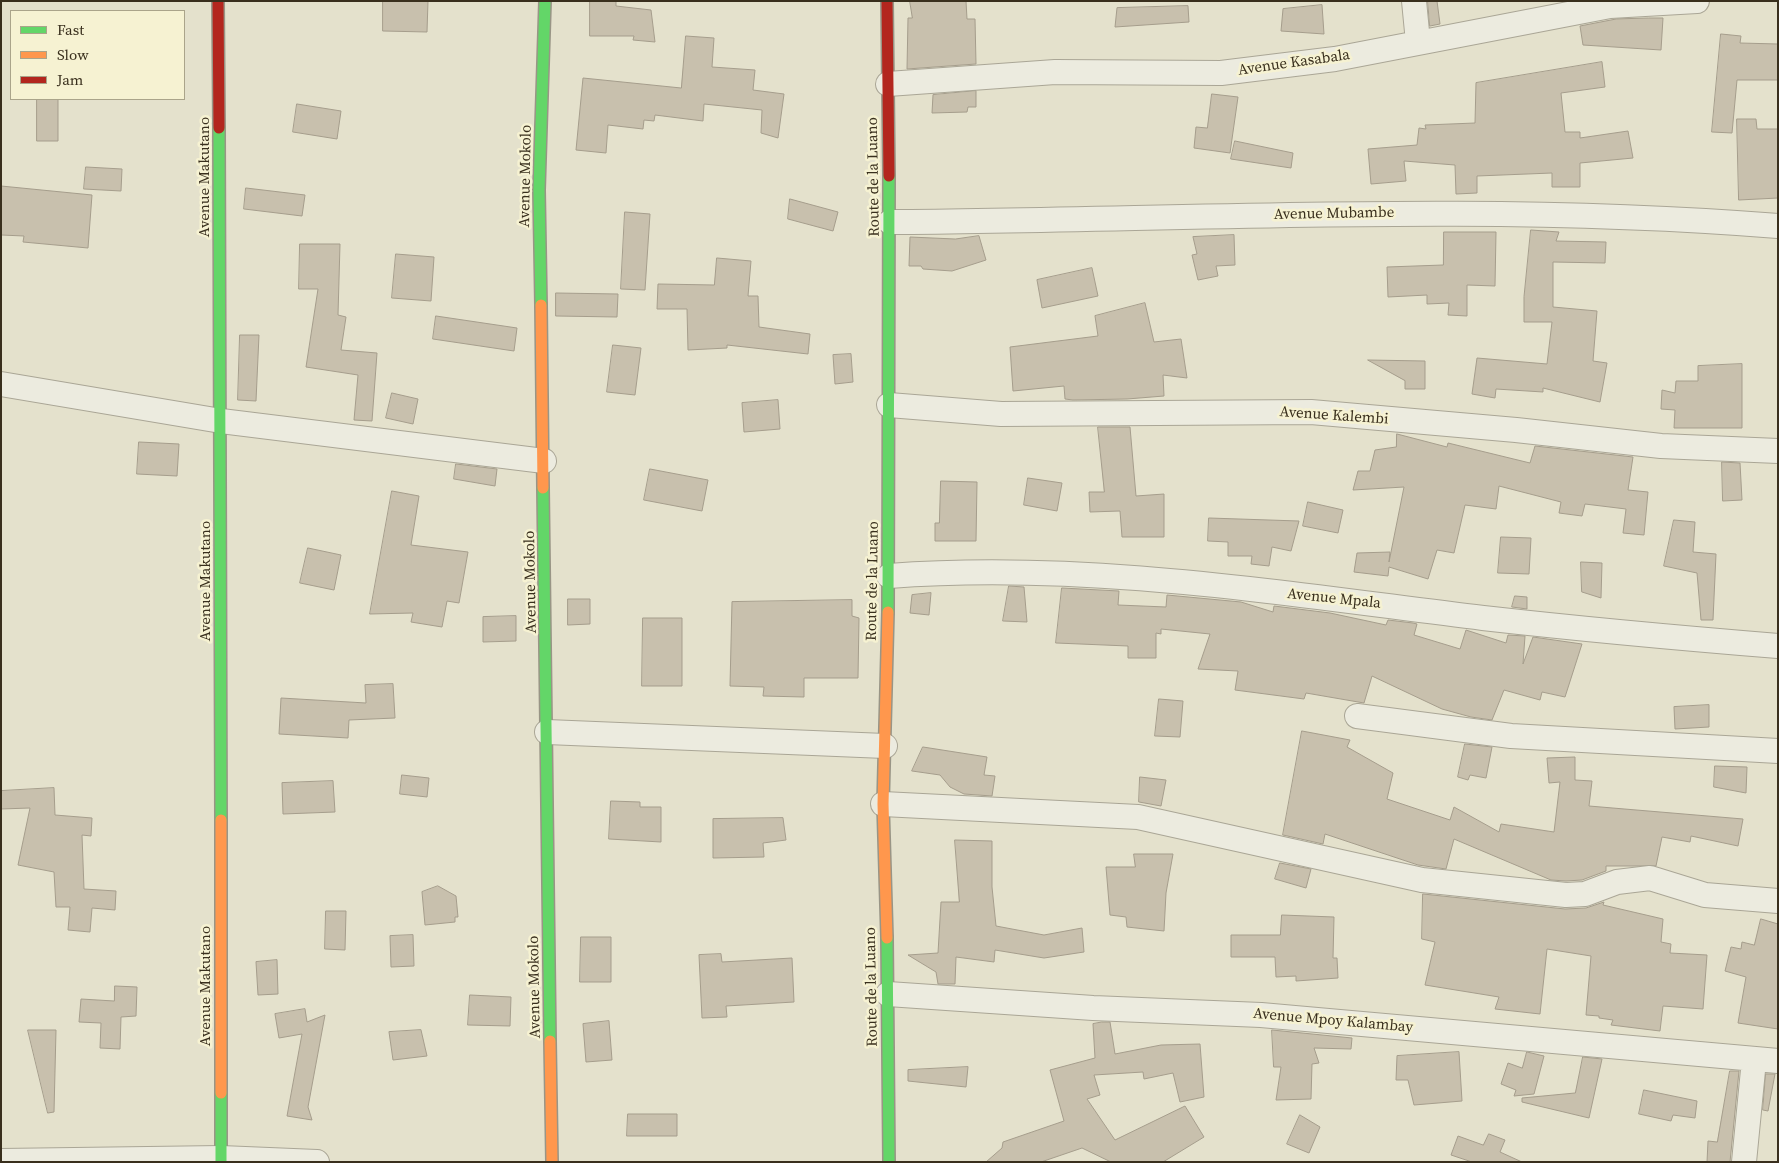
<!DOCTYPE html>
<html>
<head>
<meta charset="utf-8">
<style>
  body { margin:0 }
  #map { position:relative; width:1779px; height:1163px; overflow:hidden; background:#e4e1cc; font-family:"Source Serif 4",serif }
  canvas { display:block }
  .frame { position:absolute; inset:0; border:2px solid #392f1d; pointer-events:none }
  .legend { position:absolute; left:10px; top:10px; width:175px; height:90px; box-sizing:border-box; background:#f6f2d2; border:1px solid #aaa48a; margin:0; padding:6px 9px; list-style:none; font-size:15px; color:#392f1d }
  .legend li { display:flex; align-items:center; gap:10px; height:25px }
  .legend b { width:25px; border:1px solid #aaa48a }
</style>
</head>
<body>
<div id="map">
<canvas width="1779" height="1163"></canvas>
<div class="frame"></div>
<ul class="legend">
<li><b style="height:6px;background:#63d668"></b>Fast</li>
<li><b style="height:6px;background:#ff974d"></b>Slow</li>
<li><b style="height:6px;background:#b3261e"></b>Jam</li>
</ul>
</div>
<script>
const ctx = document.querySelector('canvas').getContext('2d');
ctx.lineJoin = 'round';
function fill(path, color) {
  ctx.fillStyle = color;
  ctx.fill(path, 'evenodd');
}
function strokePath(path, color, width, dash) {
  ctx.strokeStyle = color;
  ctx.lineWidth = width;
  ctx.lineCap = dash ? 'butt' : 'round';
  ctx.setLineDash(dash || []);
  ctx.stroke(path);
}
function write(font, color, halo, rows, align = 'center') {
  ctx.font = font + ' "Source Serif 4",serif';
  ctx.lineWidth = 5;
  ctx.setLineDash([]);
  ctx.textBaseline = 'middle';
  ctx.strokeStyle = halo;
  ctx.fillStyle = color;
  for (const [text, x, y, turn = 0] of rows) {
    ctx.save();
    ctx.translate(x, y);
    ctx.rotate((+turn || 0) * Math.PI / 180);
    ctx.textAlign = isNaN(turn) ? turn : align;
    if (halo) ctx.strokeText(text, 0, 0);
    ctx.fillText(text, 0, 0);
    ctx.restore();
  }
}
const building = new Path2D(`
  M383 1H428L427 32 383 31Z
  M590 1H616V6L651 10 655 42 633 40 634 36H590Z
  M910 1H966L967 19H975L976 64 907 69 908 18H912Z
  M1428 1H1437L1440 24 1430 26Z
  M1322 5 1324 34 1281 31 1283 9Z
  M1188 6 1189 22 1115 27 1117 8Z
  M1649 18H1663L1661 50 1583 45 1580 26 1616 19Z
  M1721 34 1741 36 1740 43 1778 44V80H1737L1732 133 1712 132Z
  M686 36 714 38 712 67 755 70 753 90 784 94 778 138 761 133 762 110 704 104 703 121 655 115 654 121 644 120 643 129 608 125 606 153 576 150 583 78 681 88Z
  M1602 62 1605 87 1561 93 1565 132H1580V138L1628 131 1633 158 1580 163V187H1552V173L1477 176V193L1456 194 1455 165 1404 161 1406 181 1371 184 1368 149 1417 145 1419 128 1426 129 1425 125 1475 123 1476 83Z
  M976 91V107H968L967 112 932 113 933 95Z
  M1212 94 1238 97 1230 153 1194 148 1196 127 1207 128Z
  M37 99H58V141H37Z
  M297 104 341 111 337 139 293 132Z
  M1737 119H1756L1757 129H1778V198L1739 200Z
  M1235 141 1293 153 1291 168 1231 159Z
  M86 167 122 169 121 191 84 189Z
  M1 186 92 195 88 248 23 242 24 236 1 235Z
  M246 188 305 195 302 216 244 209Z
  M790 199 838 212 833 231 788 219Z
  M625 212 650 214 645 290 621 289Z
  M1531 230 1559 232 1556 241 1606 242 1605 263 1553 262V307L1597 311 1593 361 1607 363 1600 402 1543 388V392L1496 389 1495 398 1472 394 1477 358 1547 364 1552 322H1524V297Z
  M1444 232H1496L1495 286 1467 285V316L1448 315 1449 303 1427 304V295L1388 297 1387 267 1443 265Z
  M1234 235 1235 265 1216 266 1218 276 1198 280 1192 255 1197 254 1193 237Z
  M979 236 986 260 952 271 923 269 921 266H909L910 237 955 239Z
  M300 244H340L338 315 346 317 341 350 377 353 372 421 354 420 358 375 306 367 318 289H299Z
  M396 254 434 257 431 301 392 298Z
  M717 258 751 261 748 296H758L759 327 810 334 808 354 727 345V348L688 350 687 309H657L658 284 714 285Z
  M1092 268 1098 296 1042 308 1037 280Z
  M556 293 618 294 617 317 556 316Z
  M1145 303 1154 342 1181 339 1187 378 1163 375 1164 396 1127 399 1073 400 1065 399 1064 386 1013 391 1010 347 1098 336 1095 316Z
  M436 316 517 328 514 351 433 339Z
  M240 335H259L256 401 238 400Z
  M613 345 641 348 635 395 607 392Z
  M851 354 853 382 835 384 833 355Z
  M1368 360 1425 361V389H1405V381Z
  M1742 364V428H1674L1675 410 1661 409 1662 390 1675 393 1676 381H1698V366Z
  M392 393 418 399 413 424 386 418Z
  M778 400 780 429 744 432 742 403Z
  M1098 427H1130L1136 496 1164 494V537H1122L1120 511 1090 512 1089 492H1104Z
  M1397 434 1447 447 1448 443 1530 463 1535 446 1633 457 1628 490 1648 492 1644 535 1623 533 1626 509 1585 504 1582 516 1559 513 1561 502 1499 486 1496 509 1465 505 1454 553 1437 550 1428 579 1389 567 1388 576 1354 572 1357 553 1390 552 1389 562 1404 487 1353 490 1358 471H1370L1375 450 1396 447Z
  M139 442 179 444 177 476 137 474Z
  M1722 462 1740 463 1742 500 1723 501Z
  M456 464 497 469 495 486 454 479Z
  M650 469 708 480 702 511 644 500Z
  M1028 478 1062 483 1057 511 1024 505Z
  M941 481 977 482 976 541H935V523H939Z
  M392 491 419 496 411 545 468 552 459 603 447 601 442 627 411 622 413 613 370 614Z
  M1308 502 1343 510 1338 533 1303 526Z
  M1209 518 1299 521 1291 551 1272 547 1269 566 1251 564 1252 556H1228V542L1208 541Z
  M1674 520 1695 522 1693 552 1716 554 1713 620H1701L1697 573 1664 566Z
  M1501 537 1531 538 1529 574 1498 573Z
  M308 548 341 555 334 590 300 583Z
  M1581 562 1602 563 1601 598 1582 592Z
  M1009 586 1024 587 1027 622 1003 621Z
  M1062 588 1119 591 1118 605 1166 607 1167 595 1241 602 1273 612 1274 606 1330 613 1386 625 1388 620 1413 623 1417 624 1414 635 1460 649 1466 630 1506 643 1508 635 1525 636 1523 664 1533 637 1582 644 1565 697 1542 692 1540 700 1504 690 1492 720 1471 717 1442 709 1372 676 1364 703 1306 693 1304 699 1235 690 1238 671 1198 669 1210 634 1161 629V634L1156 633V658H1128V646L1056 643Z
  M931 593 929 615 910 613 912 595Z
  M1515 596 1527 597V609L1512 607Z
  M568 599H590V624L568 625Z
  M852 600V616L859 618 858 678H804V697L763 696 764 687 730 686 732 602Z
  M516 616V641L483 642V617Z
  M643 618H682V686H642Z
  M393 684 395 718 349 720 348 738 279 734 281 698 366 703 365 685Z
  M1159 699 1183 701 1180 737 1155 736Z
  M1709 705V727L1675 729 1674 707Z
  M1302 731 1350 740 1347 747 1393 773 1387 799 1450 820 1454 807 1499 832 1501 824 1554 832 1560 782 1549 783 1547 758 1575 757V780L1592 781 1589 806 1743 819 1738 846 1691 836 1690 842 1662 837 1656 866H1606V871L1582 880 1566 881 1551 880 1454 839 1446 869 1418 865 1325 834 1323 844 1283 835Z
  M1465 744 1492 747 1486 778 1470 775 1468 780 1458 777Z
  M923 747 987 757 984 775 995 776 992 796 964 794 950 787 940 775 912 771Z
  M1715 766 1747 767 1746 793 1714 787Z
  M402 775 429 778 427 797 400 794Z
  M1140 777 1166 780 1161 806 1139 802Z
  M333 781 335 812 283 814 282 783Z
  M54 788 55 815 92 818 91 836 82 835 84 889 116 891 115 910 92 908 90 932 68 930 70 907H56L54 872 18 865 30 808 1 809V791Z
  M611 801 640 802V807H661V842L609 839Z
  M783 818 786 840 763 843 764 857 713 858V819Z
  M955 840 992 841V887L996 926 1044 935 1082 928 1084 952 1044 958 995 950 994 962 956 957 955 984H938L936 972 908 955 938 953 941 902H959Z
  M1134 854H1173L1166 893 1164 931 1127 927 1126 917 1110 915 1106 867H1135Z
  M1280 863 1311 869 1306 888 1275 879Z
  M438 886 456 896 458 917H455V922L425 925 422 892Z
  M1423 894 1565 909 1586 908 1604 902 1603 905 1663 919 1661 942 1671 944 1670 953 1707 955 1703 1009 1663 1006 1660 1031 1611 1025 1613 1020 1599 1018V1016L1586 1015 1591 956 1547 949 1540 1014 1495 1009 1499 997 1425 985 1435 942 1422 939Z
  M326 911H346L345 950 325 949Z
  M1282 915 1334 917 1333 958H1337L1338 978 1296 981V976L1276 977 1275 957H1231V935H1280Z
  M1761 919 1778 924V1029L1738 1023 1746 977 1725 971 1731 947 1741 949 1742 942 1754 945Z
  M413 935 414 966 391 967 390 936Z
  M581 937H611V982H580Z
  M721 954 722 962 792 958 794 1002 726 1006 727 1017 702 1018 699 955Z
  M277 960 278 994 258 995 256 962Z
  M115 986 137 987 136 1016 121 1017 120 1049 100 1048 101 1023 79 1022 81 999 114 1001Z
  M470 995 511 997 510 1026 468 1025Z
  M305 1009 307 1022 325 1015 308 1107 312 1120 287 1116 302 1034 279 1038 275 1014Z
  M609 1021 612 1060 586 1062 583 1024Z
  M1102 1022H1110L1115 1054 1161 1045 1200 1044 1204 1097 1180 1102 1173 1073 1144 1079 1143 1072 1094 1075 1100 1095 1087 1099 1115 1140 1185 1106 1204 1137 1163 1162H1111L1082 1148 1041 1162H986L1002 1148 1003 1142 1064 1121 1050 1070 1095 1058 1093 1024Z
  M28 1030H56L54 1112 48 1113Z
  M421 1030 427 1056 393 1060 389 1032Z
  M1272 1030 1352 1038 1351 1049 1314 1048 1319 1063 1312 1064 1311 1099 1276 1100 1281 1067H1274Z
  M1459 1052 1462 1101 1414 1105 1408 1080H1396L1397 1056Z
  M1527 1052 1544 1056 1534 1094 1514 1096 1516 1090 1501 1084 1508 1063 1522 1068Z
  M1583 1057 1602 1059 1589 1118 1522 1102V1098L1575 1093Z
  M968 1067 966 1087 908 1081V1070Z
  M1730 1071H1739L1730 1162H1707L1708 1141 1717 1142Z
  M1766 1074H1775L1768 1111 1763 1110Z
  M1644 1090 1697 1101 1695 1118 1673 1115 1671 1121 1639 1114Z
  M628 1114H677V1136H627Z
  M1300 1115 1320 1127 1309 1153 1287 1144Z
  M1489 1134 1505 1140 1500 1152 1522 1162H1472L1451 1155 1458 1136 1483 1145Z`);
fill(building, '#c8c0ad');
strokePath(building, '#a59d8c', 1);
const street = new Path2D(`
  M1414 1 1418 42
  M888 84 1055 72 1221 73 1335 59 1610 6 1697 1
  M890 222C1186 220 1482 202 1778 226
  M1 384 221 421 544 461
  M889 405 1001 414 1311 412 1516 430 1661 446 1778 451
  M889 576C1087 561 1286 594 1483 618 1581 629 1679 638 1778 646
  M1357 716 1511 736 1778 751
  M547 732 885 746
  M883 804 1138 817 1422 880 1566 895 1585 894 1617 882 1650 878 1705 895 1778 901
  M888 994 1093 1008 1261 1015 1778 1061
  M1 1161 221 1158 317 1162
  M1744 1162 1754 1060`);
const fast = new Path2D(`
  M219 128 221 820
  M541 305 539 190 545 1
  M543 488 550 1041
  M888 612 889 176
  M887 938 889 1162
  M221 1093V1162`);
const slow = new Path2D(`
  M541 305 543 488
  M221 820V1093
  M887 938 883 804 888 612
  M550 1041 552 1162`);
const jam = new Path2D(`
  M218 1 219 128
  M887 1 889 176`);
strokePath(street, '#aaa696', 26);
strokePath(fast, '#999586', 14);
strokePath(slow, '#999586', 14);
strokePath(jam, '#999586', 14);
strokePath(street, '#ecebdf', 24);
strokePath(fast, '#63d668', 11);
strokePath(slow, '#ff974d', 11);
strokePath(jam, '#b3261e', 11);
write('15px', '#392f1d', '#f6f2d2', [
  ["Avenue Kasabala",1294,63,-8],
  ["Avenue Mokolo",526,176,-89],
  ["Avenue Makutano",205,177,-90],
  ["Route de la Luano",874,177,-91],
  ["Avenue Mubambe",1334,214,-1],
  ["Avenue Kalembi",1334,416,4],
  ["Avenue Makutano",206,581,-90],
  ["Route de la Luano",873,581,-89],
  ["Avenue Mokolo",531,582,-91],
  ["Avenue Mpala",1334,599,6],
  ["Avenue Makutano",206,986,-90],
  ["Avenue Mokolo",535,987,-91],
  ["Route de la Luano",872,987,-91],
  ["Avenue Mpoy Kalambay",1333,1021,5]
]);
</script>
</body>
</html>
